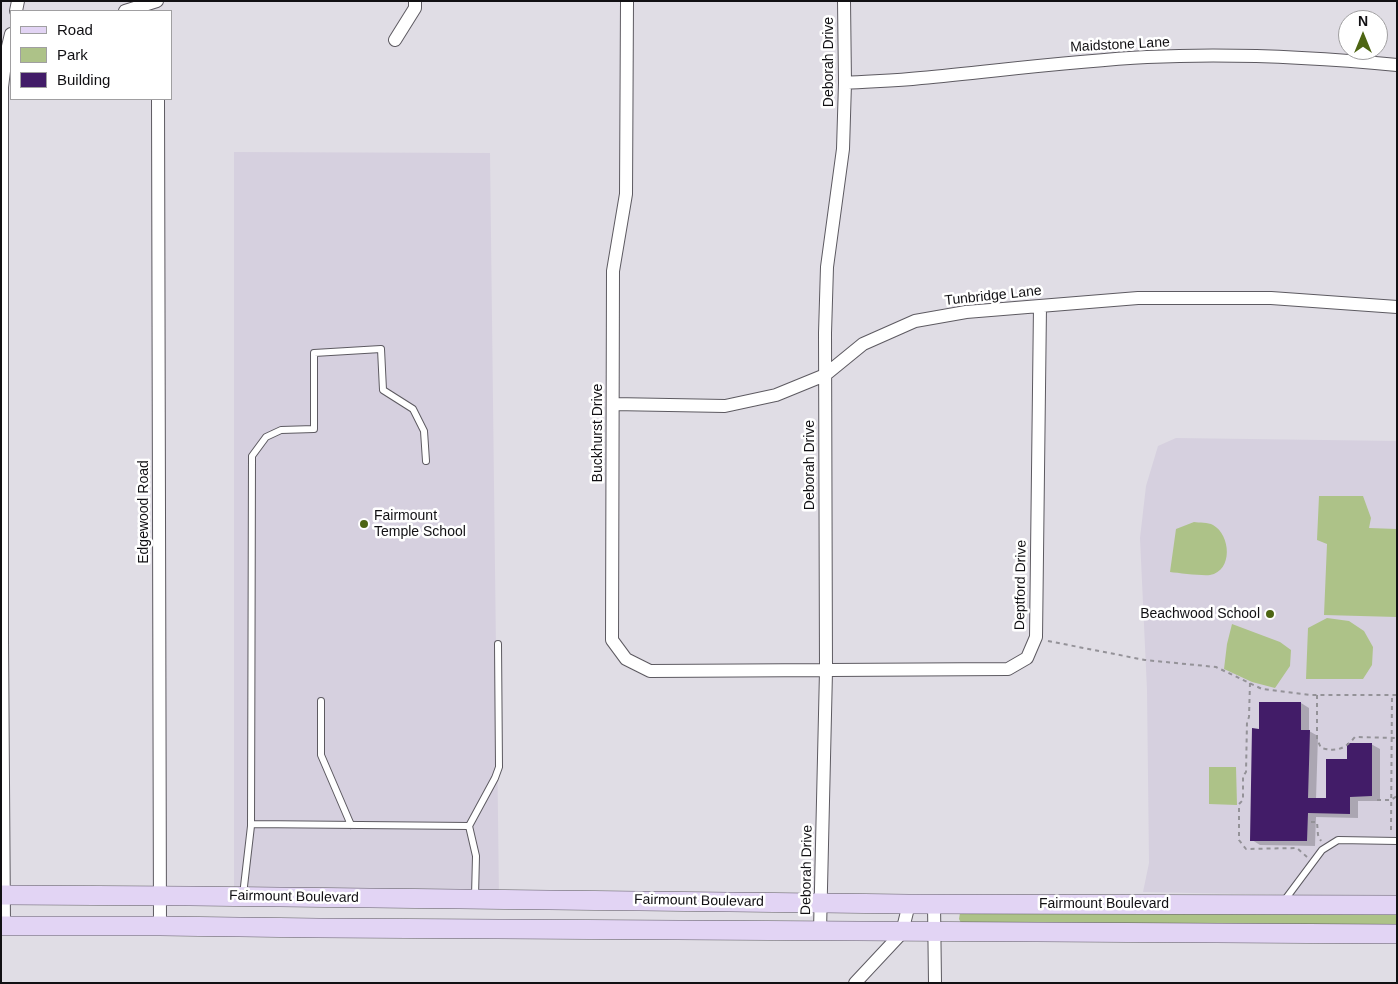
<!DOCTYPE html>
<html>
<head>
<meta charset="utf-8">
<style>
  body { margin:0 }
  #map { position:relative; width:1398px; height:984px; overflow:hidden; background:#e0dde5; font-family:Helvetica,sans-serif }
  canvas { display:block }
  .frame { position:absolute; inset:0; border:2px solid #111013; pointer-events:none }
  .legend { position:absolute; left:10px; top:10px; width:162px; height:90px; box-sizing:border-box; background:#fff; border:1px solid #a09fa1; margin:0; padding:6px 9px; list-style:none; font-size:15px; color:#111013 }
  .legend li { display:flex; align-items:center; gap:10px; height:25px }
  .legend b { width:25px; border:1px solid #a09fa1 }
  .north { position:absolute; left:1338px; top:10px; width:50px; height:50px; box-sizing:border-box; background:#fff; border:1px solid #a09fa1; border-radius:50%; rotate:0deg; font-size:14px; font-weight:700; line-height:20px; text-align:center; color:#111013 }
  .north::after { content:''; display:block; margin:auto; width:18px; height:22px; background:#4d6513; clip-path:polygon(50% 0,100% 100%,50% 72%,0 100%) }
</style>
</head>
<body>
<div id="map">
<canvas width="1398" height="984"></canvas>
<div class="frame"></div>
<ul class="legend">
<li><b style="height:6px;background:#e2d4f4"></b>Road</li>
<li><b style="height:14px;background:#adc288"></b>Park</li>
<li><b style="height:14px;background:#421c68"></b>Building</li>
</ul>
<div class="north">N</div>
</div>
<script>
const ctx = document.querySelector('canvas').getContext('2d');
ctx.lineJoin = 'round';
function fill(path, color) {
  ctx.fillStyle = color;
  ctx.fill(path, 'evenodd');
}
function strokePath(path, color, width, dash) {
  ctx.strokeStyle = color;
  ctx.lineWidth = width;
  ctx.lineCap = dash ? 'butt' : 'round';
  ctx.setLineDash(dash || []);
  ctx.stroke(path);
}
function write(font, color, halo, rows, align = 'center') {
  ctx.font = font + ' Helvetica,sans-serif';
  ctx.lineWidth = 5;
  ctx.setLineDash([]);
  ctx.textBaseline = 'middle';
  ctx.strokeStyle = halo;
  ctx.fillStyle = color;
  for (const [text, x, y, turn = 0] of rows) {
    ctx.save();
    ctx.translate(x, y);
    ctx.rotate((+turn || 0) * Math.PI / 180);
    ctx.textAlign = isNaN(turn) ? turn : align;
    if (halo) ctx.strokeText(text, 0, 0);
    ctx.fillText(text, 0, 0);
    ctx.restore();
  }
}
fill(new Path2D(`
  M234 152 490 153 499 899 234 896Z
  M1176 438 1397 441V897L1143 892 1149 863 1147 690 1140 538 1146 486 1158 446Z`), '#d6d0df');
fill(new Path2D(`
  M1319 496H1363L1371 518 1369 528 1397 529V617L1324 615 1327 544 1317 540Z
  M1194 522C1199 523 1208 522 1213 525 1231 535 1233 571 1210 575 1202 576 1179 573 1170 572L1176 529Z
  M1327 618 1349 621 1364 631 1373 647 1372 665 1363 679H1306L1308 628Z
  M1232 624 1280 642 1291 650 1290 666 1275 688 1252 682 1224 669 1227 644Z
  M1209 767H1236L1237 805 1209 804Z
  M1397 911V929L961 923 959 919 960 913Z`), '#adc288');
fill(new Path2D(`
  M1301 703 1309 708V731L1318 736 1316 799H1327L1349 760 1371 744 1380 749V801H1358V818L1316 817 1315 846 1260 845 1252 840 1260 730Z`), '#0003');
fill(new Path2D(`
  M1259 702H1301V730H1310L1308 798H1326V759H1347V743H1372V796L1350 797V814L1308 813 1307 841H1250L1252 728 1259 729Z`), '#421c68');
const service = new Path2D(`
  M321 701V755L351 825
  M251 824 469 826 476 856 475 896
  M469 826 495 778 499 767 498 644
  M243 895 251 826 252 456 266 437 281 430 314 429V353L381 349 383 390 413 409 424 431 426 461
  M1284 901 1322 850 1338 840 1397 841`);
const minor = new Path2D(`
  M627 1 626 194 613 271 612 640 626 659 650 671 1008 669 1027 658 1036 637 1040 306
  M16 11 18 1
  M125 11 157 1
  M395 40 415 8V1
  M845 83C870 81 895 81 921 78 996 71 1071 61 1147 57 1230 53 1314 57 1397 65
  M158 99 160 926
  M613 404 725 406 776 395 825 375 863 344 915 321 966 312 1138 298H1271L1397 307
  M934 904 935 983
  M4 926 2 640V87L6 55 11 34
  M820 931 826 671 825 333 827 267 843 149 845 83 844 1
  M855 983 899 936 902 932 909 904`);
const secondary = new Path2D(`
  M1 895 190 896 909 904 1397 905
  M1 926H160L319 928 1397 934`);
strokePath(service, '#5d5a61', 8);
strokePath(minor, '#5d5a61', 14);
strokePath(secondary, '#5d5a61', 20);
strokePath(new Path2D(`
  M1048 641 1145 660 1216 667 1262 689 1310 695H1397
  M1250 683 1249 717 1247 722 1246 772 1243 776V800L1239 804V840L1246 849 1297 848 1307 857
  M1317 695V739L1321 748C1337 752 1345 749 1355 737L1397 738
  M1377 800H1391L1397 796
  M1311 822H1317L1318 835 1321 841
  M1391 830 1392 695`), '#949298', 2, [4, 4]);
strokePath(service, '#fff', 6);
strokePath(minor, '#fff', 12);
strokePath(secondary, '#e2d4f4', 19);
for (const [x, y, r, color] of [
  [364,524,5,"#4d6513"],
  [1270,614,5,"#4d6513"]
]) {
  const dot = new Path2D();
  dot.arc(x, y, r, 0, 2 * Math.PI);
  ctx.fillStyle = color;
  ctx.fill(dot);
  strokePath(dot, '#fff', 2);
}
write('14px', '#111013', '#fff', [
  ["Maidstone Lane",1120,45,-3],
  ["Deborah Drive",829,62,-90],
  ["Tunbridge Lane",993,296,-6],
  ["Buckhurst Drive",598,433,-90],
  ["Deborah Drive",810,465,-90],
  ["Edgewood Road",144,512,-90],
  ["Deptford Drive",1021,585,-89],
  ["Deborah Drive",807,870,-89],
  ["Fairmount Boulevard",294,897,1],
  ["Fairmount Boulevard",699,901,1],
  ["Fairmount Boulevard",1104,904]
]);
write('14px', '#111013', '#fff', [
  ["Fairmount",374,516],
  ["Temple School",374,532],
  ["Beachwood School",1260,614,"right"]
], 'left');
</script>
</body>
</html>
